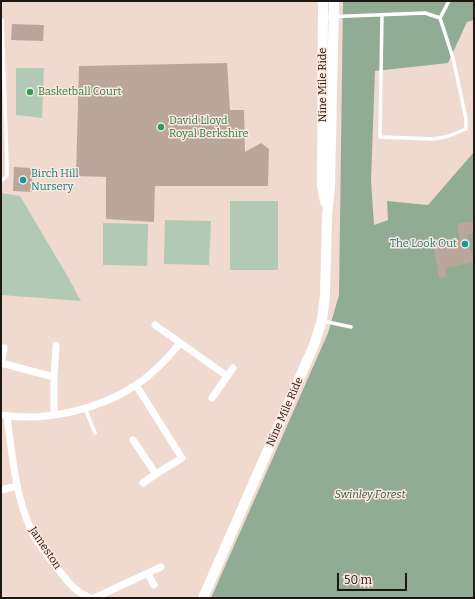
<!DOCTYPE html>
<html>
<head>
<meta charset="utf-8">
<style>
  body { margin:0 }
  #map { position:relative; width:475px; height:599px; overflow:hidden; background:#f0dacf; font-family:Bitter,serif }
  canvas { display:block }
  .frame { position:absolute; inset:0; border:2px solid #1f1714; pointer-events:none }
  .scale { position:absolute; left:337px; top:573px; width:70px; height:18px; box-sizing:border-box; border:2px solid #1f1714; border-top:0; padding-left:5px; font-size:12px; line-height:14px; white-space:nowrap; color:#1f1714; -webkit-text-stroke:3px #fee7dc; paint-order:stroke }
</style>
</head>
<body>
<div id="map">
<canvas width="475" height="599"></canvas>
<div class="frame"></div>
<div class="scale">50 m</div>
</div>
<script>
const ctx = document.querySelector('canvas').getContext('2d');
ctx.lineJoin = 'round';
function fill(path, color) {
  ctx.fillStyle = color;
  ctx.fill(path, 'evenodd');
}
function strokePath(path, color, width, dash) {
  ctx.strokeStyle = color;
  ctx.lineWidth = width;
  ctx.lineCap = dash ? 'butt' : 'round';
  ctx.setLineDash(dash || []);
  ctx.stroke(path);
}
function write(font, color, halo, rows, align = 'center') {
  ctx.font = font + ' Bitter,serif';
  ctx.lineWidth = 3;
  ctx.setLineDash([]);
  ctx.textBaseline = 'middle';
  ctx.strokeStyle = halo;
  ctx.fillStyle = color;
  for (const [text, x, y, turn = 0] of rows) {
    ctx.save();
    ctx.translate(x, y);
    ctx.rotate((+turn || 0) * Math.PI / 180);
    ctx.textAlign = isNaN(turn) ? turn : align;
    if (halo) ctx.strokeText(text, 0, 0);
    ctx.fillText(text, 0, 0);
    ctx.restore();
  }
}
fill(new Path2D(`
  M16 68H44L42 118 16 115Z
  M1 193 20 196 68 277 81 301 1 295Z
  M230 201H278V270H230Z
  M165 220 211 221 209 265 164 264Z
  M103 223 148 224 147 266 103 265Z`), '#b2c9b6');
fill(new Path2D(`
  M343 1H474V20L467 22 448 63 375 71 371 180 374 225 388 220 387 201 428 205 474 152V598H211L328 333 339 295Z`), '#90ac95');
fill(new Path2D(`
  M12 24 44 25 43 41 11 40Z
  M227 63 230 110H244L245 152 261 143 269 149 268 186H155L154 222 106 219V177L76 176 79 66Z
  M14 167 32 168V192L13 191Z
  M474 221V233L467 235 472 254H474V262L445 268 447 277 439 278 433 245 460 240 457 224Z`), '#bba69c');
strokePath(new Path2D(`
  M324 17 425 13 440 18 453 58 466 119V129L449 136 434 139 380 137 382 15
  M440 18 449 1
  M1 181 7 176V163L2 20
  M323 321 351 327
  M85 408 95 433`), '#fff', 3.5);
strokePath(new Path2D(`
  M155 325 227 376
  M1 363 54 377
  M1 364 4 348
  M136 385 182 458 156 474 143 483
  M212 398 233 368
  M1 415C44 422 99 410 136 385 153 374 167 359 180 343
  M54 415V377L56 345
  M7 416C12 454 15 494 31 530 37 544 48 556 57 568 68 581 74 592 91 598
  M133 440 156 474
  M1 490 17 486
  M148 574 154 585
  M94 598 161 567`), '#fff', 7);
strokePath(new Path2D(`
  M323 1 322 186 325 202
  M203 598 314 345 322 320 325 295 327 216 330 187 334 1`), '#fff', 10);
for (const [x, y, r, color] of [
  [30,92,4,"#2e9e5b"],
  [161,127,4,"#2e9e5b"],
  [23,180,4,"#0f9aa8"],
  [465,244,4,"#0f9aa8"]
]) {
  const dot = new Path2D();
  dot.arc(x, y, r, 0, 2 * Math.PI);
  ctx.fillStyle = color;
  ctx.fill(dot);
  strokePath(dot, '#fee7dc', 1.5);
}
write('11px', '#1f1714', '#fee7dc', [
  ["Nine Mile Ride",323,85,-90],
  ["Nine Mile Ride",285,412,-66],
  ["Jameston",45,548,56]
]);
write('11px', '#27864d', '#fee7dc', [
  ["Basketball Court",38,92],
  ["David Lloyd",169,121],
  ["Royal Berkshire",169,134]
], 'left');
write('11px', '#0d838f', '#fee7dc', [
  ["Birch Hill",31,174],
  ["Nursery",31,187],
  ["The Look Out",457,244,"right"]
], 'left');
write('italic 11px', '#33603f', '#fee7dc', [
  ["Swinley Forest",370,495]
]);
</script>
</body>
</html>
